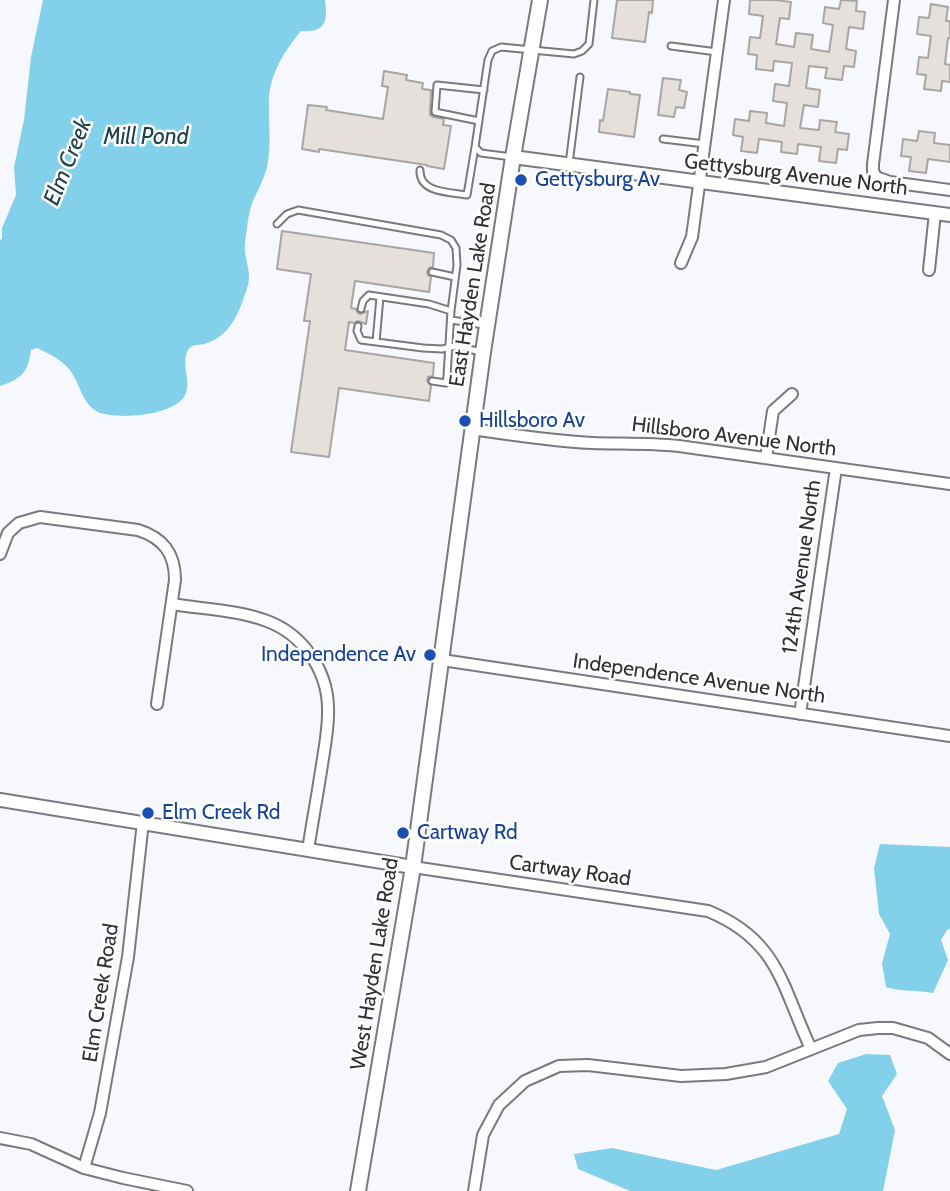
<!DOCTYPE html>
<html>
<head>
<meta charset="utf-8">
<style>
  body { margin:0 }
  canvas { display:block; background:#f7f8fe }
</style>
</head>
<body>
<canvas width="950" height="1191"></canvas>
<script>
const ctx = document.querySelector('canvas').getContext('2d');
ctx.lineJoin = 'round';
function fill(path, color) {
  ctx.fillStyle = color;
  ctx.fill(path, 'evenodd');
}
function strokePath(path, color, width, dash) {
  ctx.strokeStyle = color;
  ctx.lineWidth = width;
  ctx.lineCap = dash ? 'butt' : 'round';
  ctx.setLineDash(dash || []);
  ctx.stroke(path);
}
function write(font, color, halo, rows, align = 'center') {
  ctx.font = font + ' Cabin,sans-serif';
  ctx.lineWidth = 5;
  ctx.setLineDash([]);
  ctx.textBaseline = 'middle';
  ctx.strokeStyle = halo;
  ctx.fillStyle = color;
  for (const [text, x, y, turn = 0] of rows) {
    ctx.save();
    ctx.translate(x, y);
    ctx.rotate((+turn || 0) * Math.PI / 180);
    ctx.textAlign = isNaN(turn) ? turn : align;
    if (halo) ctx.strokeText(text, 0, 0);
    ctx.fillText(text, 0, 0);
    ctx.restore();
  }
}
fill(new Path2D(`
  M43 0H325C328 22 325 33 301 31 285 51 271 71 269 98 268 122 272 142 267 167 264 179 258 190 253 201 248 214 247 229 245 243 243 257 252 271 248 285 241 308 232 335 207 343 200 346 192 343 188 350 180 364 193 383 184 397 171 416 117 420 98 412 81 404 80 381 68 368 60 359 48 353 37 348L31 350C28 373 21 379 0 386V240L2 239V228L16 195 14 167 24 120 31 57Z
  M880 844 950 847V929L947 930 941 940 948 960 933 993C917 990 902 992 886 987L882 963 890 934 879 914 874 868Z
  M866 1054 890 1055 897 1074 882 1096 895 1130 883 1191H630L578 1169 574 1154 612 1148 716 1170 839 1134 847 1109 828 1081 838 1063Z`), '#83d0eb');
const building = new Path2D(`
  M617 0H653L652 13 649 12 645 42 612 38Z
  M750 0H775L791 2 789 19 780 18 776 44 794 47 796 33 813 35 811 49 829 52 833 25 823 23 825 7 839 9 841 0 857 1 856 11 865 12 863 29 849 27 846 49 856 51 854 67 844 66 842 80 825 78 827 68 809 66 806 88 820 90 818 107 804 105 800 128 819 130 820 120 837 122 835 132 849 134 847 150 838 149 836 163 819 161 821 147 798 144 797 154 781 152 782 142 759 139 757 153 741 151 743 137 733 135 735 119 749 121 750 111 767 113 766 123 784 126 787 103 773 101 775 84 789 86 792 63 774 61 773 71 756 69 757 55 748 54 750 37 760 38 763 16 749 14Z
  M931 4 948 7 946 21H950V38H948L945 64 950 65V82L942 81 941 91 924 89 926 75 917 74 919 57 928 58 931 36 917 34 919 17 929 18Z
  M384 71 407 75 406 80 423 83 422 89 431 90 430 115 433 117 444 119 443 125 451 126 444 169 427 166V165L319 149V152L302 149 308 105 327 107 326 110 383 119 388 87 382 86Z
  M663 78 681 80 679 90 687 92 684 108 676 107 674 117 658 115Z
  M608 89 630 92V94L640 95 634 137 599 132 600 120 603 121Z
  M919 131 935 133 934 143 950 145V162L928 159 926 173 909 171 911 157 901 156 903 139 917 141Z
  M282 231 434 253 433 267 429 268 427 272 428 275 431 277 429 292 355 281 351 308 356 309 357 312 360 314 368 311 366 324 358 321 354 323 349 322 345 350 434 363 433 376 428 377 427 381 431 386 429 401 339 388 329 457 291 452 310 321H304L311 274 277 269Z`);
fill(building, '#e5e0dc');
strokePath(building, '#a9a5a0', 2);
const service = new Path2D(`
  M671 46 717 52
  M479 121 435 112 437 85 484 90
  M663 139 705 144
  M512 157 481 153 475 147 488 60 492 51 501 47 574 54 582 51 589 44 594 0
  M569 164 580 77
  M420 170C419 193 449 192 467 195L475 147
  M277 224 287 214 298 210 441 235 451 240 456 248 457 265 451 311 447 376 446 383 432 381
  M432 272 455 277
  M361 309 363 301 369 295 429 304 451 311
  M451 320 484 325
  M358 326 357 331 361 340 423 348 442 349 456 346 481 352
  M376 342 380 297`);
const minor = new Path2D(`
  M894 0 873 164V171L876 177 890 182 950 190
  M681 263 692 237 724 0
  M929 270 935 213
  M472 429C512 435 552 441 592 443 621 444 649 443 679 446L950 484
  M766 458 773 411 792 394
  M0 554 8 533 19 523 40 517 138 530C163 538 175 553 175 580L157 704
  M172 604C202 609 239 610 267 621 302 634 327 669 328 707 329 729 324 750 321 771 317 797 312 824 308 850
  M442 660 950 736
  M800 714 836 468
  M413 867 708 911C779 940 782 987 811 1049
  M0 1138 31 1144 84 1168 123 1178 187 1191
  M84 1168 100 1113 128 957 143 822
  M474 1191 483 1135 499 1105 525 1081 559 1066 588 1065 681 1076 726 1074 766 1067 859 1030 878 1028H893L928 1038 950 1054`);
const tertiary = new Path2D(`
  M513 157 950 215
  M0 800 413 867`);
const secondary = new Path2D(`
  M358 1191 413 867 483 352 513 157 540 0`);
strokePath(service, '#79797f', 9);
strokePath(minor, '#79797f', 14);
strokePath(tertiary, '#79797f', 16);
strokePath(secondary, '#79797f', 18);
strokePath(service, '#fff', 5);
strokePath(minor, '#fff', 10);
strokePath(tertiary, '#fff', 12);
strokePath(secondary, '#fff', 14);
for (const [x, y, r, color] of [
  [521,180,7,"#1a4fb4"],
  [465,421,7,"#1a4fb4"],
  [430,655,7,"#1a4fb4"],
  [148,813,7,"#1a4fb4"],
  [403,833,7,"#1a4fb4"]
]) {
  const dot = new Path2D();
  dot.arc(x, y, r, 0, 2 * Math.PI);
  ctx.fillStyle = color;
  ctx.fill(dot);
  strokePath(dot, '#fff', 2.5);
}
write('21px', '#303033', '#fff', [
  ["Gettysburg Avenue North",796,175,7],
  ["East Hayden Lake Road",473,285,-81],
  ["Hillsboro Avenue North",734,437,7],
  ["124th Avenue North",802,567,-82],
  ["Independence Avenue North",699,679,8],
  ["Cartway Road",570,871,8],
  ["West Hayden Lake Road",375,964,-81],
  ["Elm Creek Road",101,993,-81]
]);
write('21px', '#164399', '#fff', [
  ["Gettysburg Av",535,180],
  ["Hillsboro Av",479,421],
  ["Independence Av",416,655,"right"],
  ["Elm Creek Rd",162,813],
  ["Cartway Rd",417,833]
], 'left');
write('italic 23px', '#1d414d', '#fff', [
  ["Mill Pond",146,137],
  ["Elm Creek",68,162,-68]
]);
</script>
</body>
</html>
